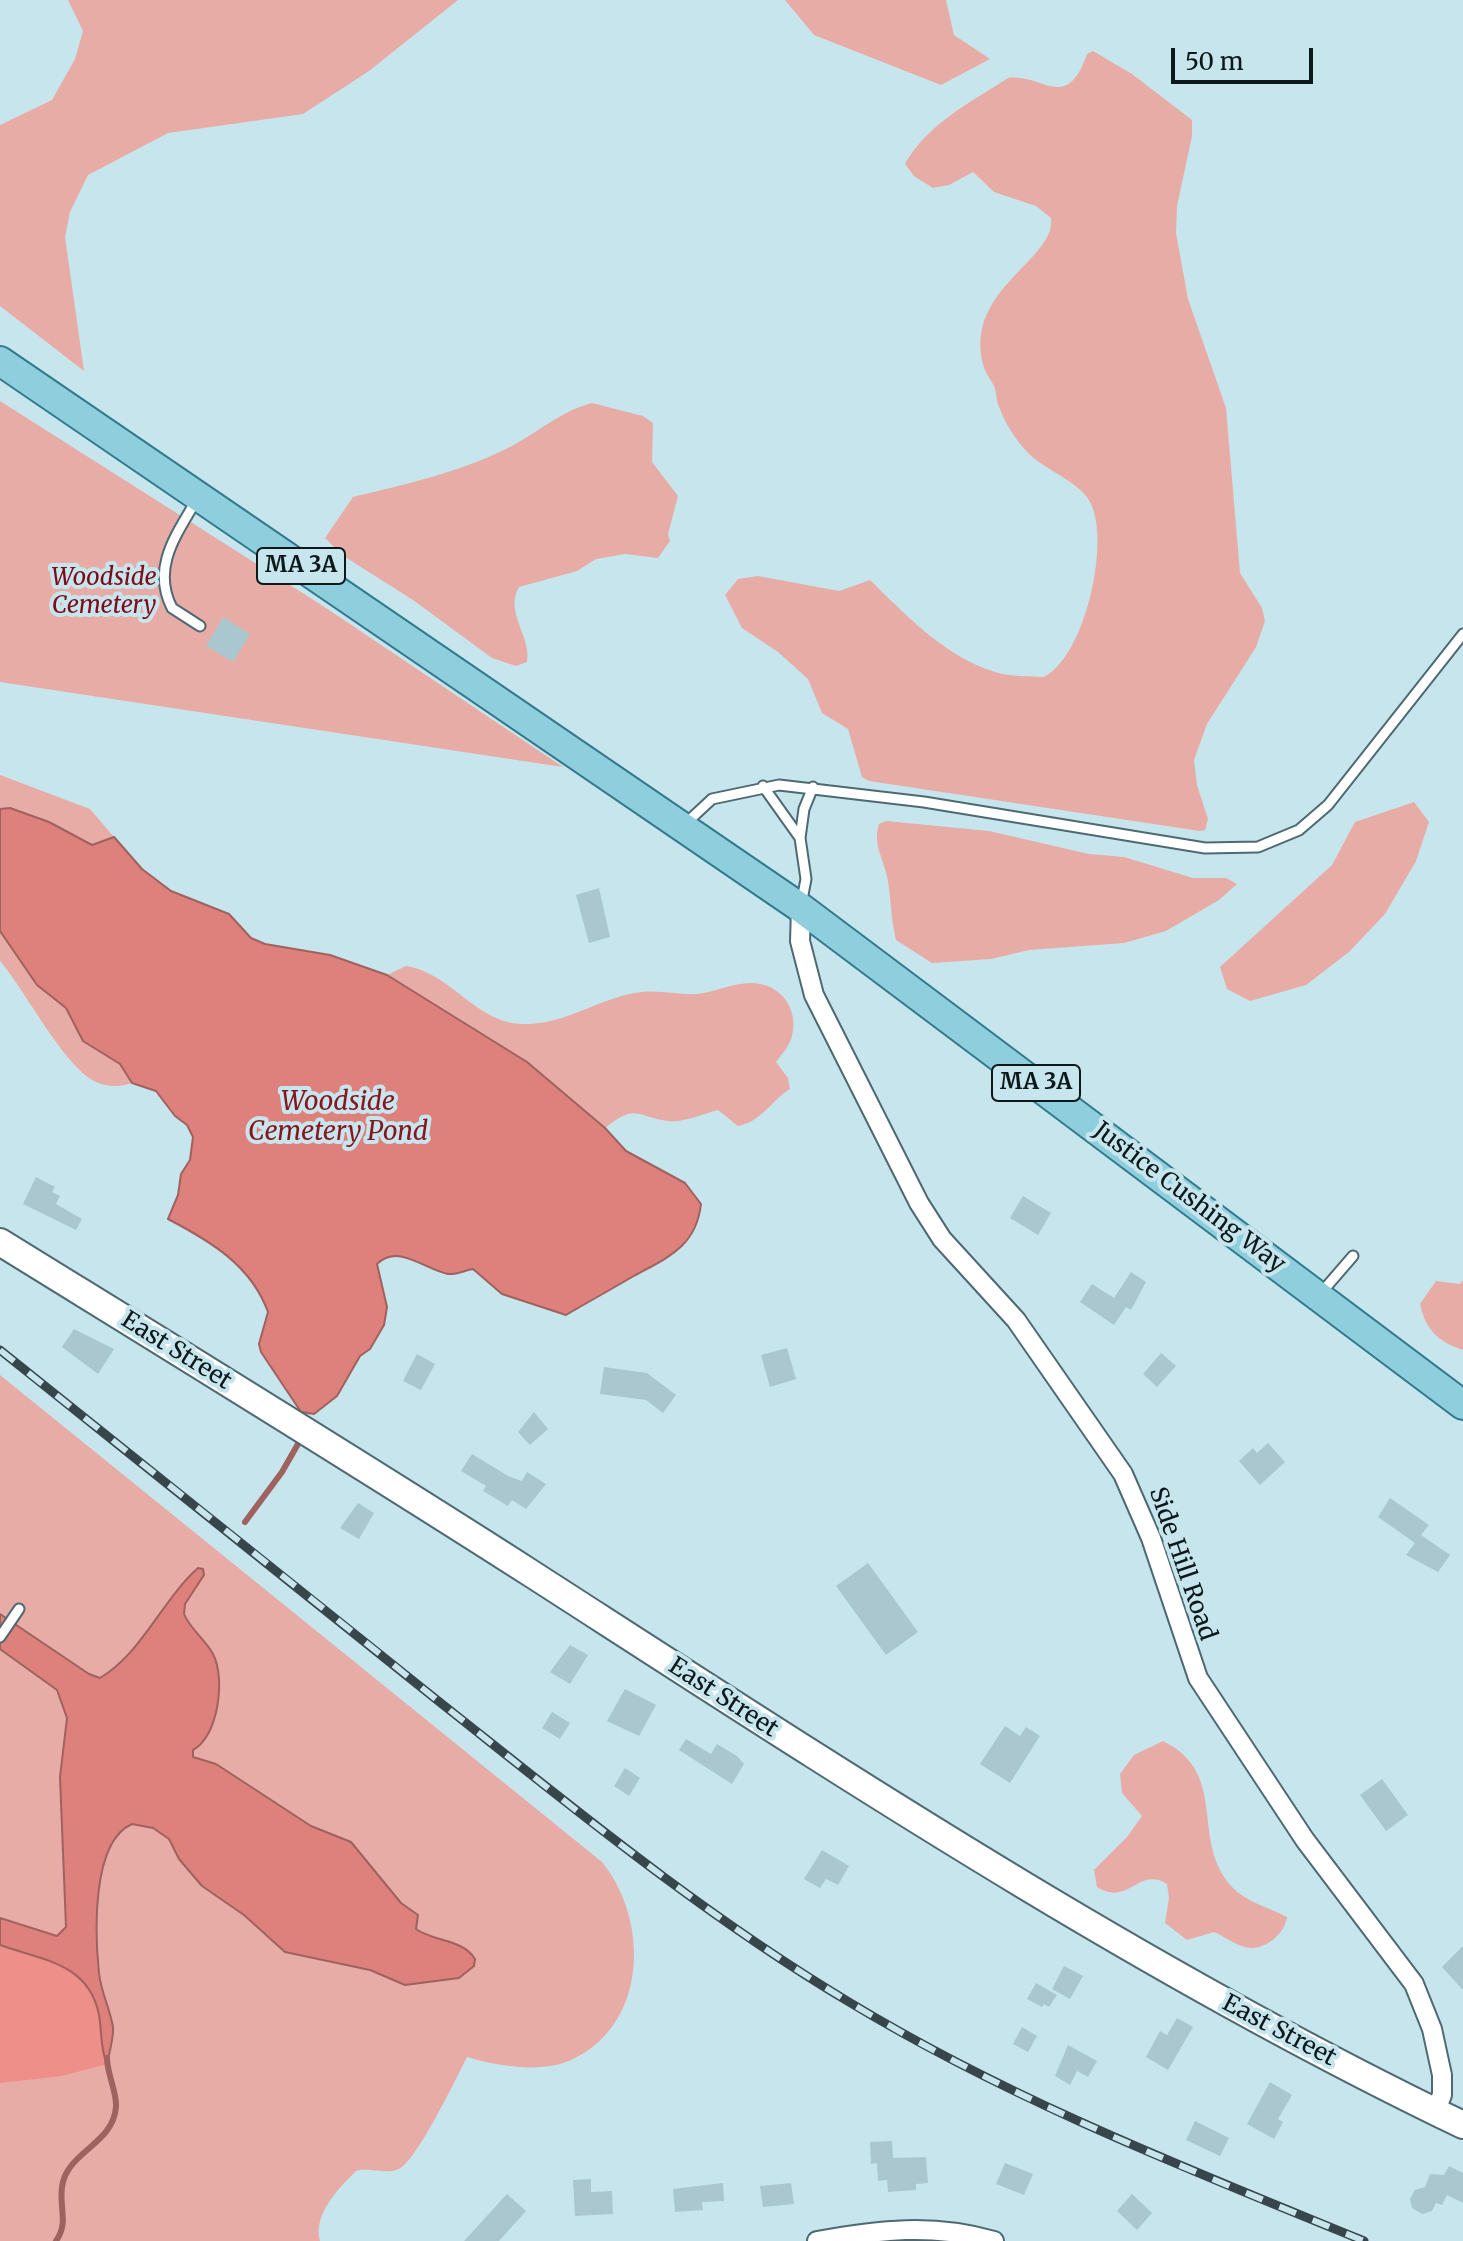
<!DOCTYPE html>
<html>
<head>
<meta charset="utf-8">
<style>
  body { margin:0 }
  #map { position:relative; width:1463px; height:2241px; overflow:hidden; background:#c7e5ed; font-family:Merriweather,serif }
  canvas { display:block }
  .scale { position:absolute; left:1171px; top:48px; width:142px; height:36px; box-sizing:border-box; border:4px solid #0d181b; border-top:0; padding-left:10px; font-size:24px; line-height:28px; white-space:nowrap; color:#0d181b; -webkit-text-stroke:6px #c7e5ed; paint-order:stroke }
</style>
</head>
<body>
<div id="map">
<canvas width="1463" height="2241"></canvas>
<div class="scale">50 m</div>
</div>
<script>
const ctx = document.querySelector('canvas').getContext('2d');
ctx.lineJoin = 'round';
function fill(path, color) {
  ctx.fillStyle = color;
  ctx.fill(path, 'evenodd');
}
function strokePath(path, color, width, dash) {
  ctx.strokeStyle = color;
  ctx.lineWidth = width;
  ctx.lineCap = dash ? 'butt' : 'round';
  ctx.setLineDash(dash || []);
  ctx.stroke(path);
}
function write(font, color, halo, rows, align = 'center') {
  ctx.font = font + ' Merriweather,serif';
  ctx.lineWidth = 8;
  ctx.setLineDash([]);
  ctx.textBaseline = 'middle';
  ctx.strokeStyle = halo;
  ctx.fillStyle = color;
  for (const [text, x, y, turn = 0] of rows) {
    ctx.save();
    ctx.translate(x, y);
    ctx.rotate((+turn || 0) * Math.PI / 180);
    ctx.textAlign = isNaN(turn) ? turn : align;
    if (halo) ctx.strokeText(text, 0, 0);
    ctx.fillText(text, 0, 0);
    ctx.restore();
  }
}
fill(new Path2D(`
  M68 0H458L369 71 303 114 168 133 88 175 70 212 65 237 84 371 0 306V125L52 100 75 59 83 31Z
  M785 0H946L954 35 990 59 941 85 814 35Z
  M1093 51 1132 74 1192 120V136L1177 206 1176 233 1188 299 1226 408 1240 573 1262 608 1265 621 1256 647 1207 724 1194 760 1197 785 1208 819 1205 830 1200 831 869 781 862 777 848 729 822 713 808 679 778 652 742 628 725 595 738 579 758 576 839 591 870 580C907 616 944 656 995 672 1010 677 1029 676 1044 677 1085 656 1110 544 1091 504 1082 484 1051 472 1035 459 1021 448 1006 426 1000 409 996 402 997 393 994 386 990 378 985 373 983 364 964 289 1057 259 1051 218L1036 206 994 192 973 172 949 185 933 188 914 176 905 164C927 124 971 102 1008 78 1043 73 1066 114 1087 54Z
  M0 401 323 606 563 767 0 682Z
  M592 403 643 416 653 423 652 462 678 496 668 534 670 541 658 558 625 554 596 559 577 571 519 587C504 611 532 638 527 662L516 666 492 658 413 600 342 555 325 538 353 497C406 484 457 473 506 449 535 435 560 411 592 403Z
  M0 775 90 809 114 837 92 845C65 834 29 807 0 809Z
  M1414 802 1429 822 1416 861 1385 914 1349 952 1306 985 1250 1001 1227 989 1220 967 1332 865 1355 822Z
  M886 821 989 831 1089 854 1124 857 1193 878H1226L1237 884 1219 900 1166 931 1124 943 1029 950 991 959 932 963 896 940C891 920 891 901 888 881 885 861 872 845 879 824Z
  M0 931 37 985 66 1008 83 1041 120 1064 132 1083C120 1087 108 1087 96 1082 63 1066 26 991 0 961Z
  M406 966C452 973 476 1024 524 1024 566 1025 602 996 642 992 660 990 679 995 697 994 715 992 733 983 751 983 780 983 799 1008 792 1036 790 1045 782 1054 776 1062L788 1078 790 1089C771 1101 761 1122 738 1126L718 1110C703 1114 682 1123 668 1121 635 1116 636 1103 605 1128L527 1062 387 975Z
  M1463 1280V1350C1437 1341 1426 1330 1420 1304L1436 1281 1460 1284Z
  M0 1375 602 1862C650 1921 648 2027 569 2061 539 2073 497 2066 467 2057 456 2079 417 2160 399 2169 386 2175 370 2167 356 2171 338 2189 313 2214 320 2241H0Z
  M1163 1741C1230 1774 1189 1840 1232 1887 1246 1902 1268 1907 1287 1917 1285 1933 1267 1949 1250 1948 1238 1947 1225 1937 1214 1932L1187 1940 1165 1923 1169 1898 1167 1884C1138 1866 1129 1907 1097 1887L1094 1870 1127 1837 1142 1816 1122 1793 1120 1774 1134 1755Z`), '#e8aca7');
fill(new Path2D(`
  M0 1945C42 1960 89 1963 99 2015 102 2031 100 2049 107 2064L62 2076 0 2083Z`), '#ee8f8a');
const water = new Path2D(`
  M10 808 49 822 92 845 114 837 142 869 171 891 229 914 251 938 265 944 330 955 387 975 527 1062 605 1128 626 1151 685 1183 701 1204C696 1248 666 1258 632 1277 610 1290 588 1302 566 1315L502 1294 473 1269C466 1270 456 1275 448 1274 425 1270 399 1243 377 1264L387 1307 384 1325 370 1349 360 1356 337 1396 314 1414 301 1412 261 1352 259 1344 268 1312C251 1265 210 1241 168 1219L178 1195 181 1174 190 1160 193 1137 187 1125 175 1116 156 1091 132 1083 120 1064 83 1041 66 1008 37 985 0 931V809Z
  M198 1568 203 1569 204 1575 185 1604 184 1614C190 1629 206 1640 213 1654 226 1679 218 1737 193 1750V1757L216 1764 311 1826 351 1842 401 1903 418 1915 416 1929C434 1942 463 1939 475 1959L474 1966 459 1978 405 1985 370 1970 285 1952 244 1915 202 1886 179 1859 169 1839 153 1828 132 1824C91 1842 95 1935 99 1973 101 1992 110 2009 113 2027 114 2038 109 2053 107 2064 100 2049 102 2031 99 2015 89 1963 42 1960 0 1945V1918L57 1936 66 1927 60 1777 67 1718 57 1690 0 1649V1614L89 1674 100 1678C142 1653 162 1600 198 1568Z`);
fill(water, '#de817c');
strokePath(water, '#9f625f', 2);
strokePath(new Path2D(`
  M245 1522 282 1472 298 1444
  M56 2241C69 2222 59 2209 62 2187 66 2152 113 2145 116 2107 117 2092 107 2074 107 2058`), '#9f625f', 6);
fill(new Path2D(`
  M223 617 250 634 233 662 206 646Z
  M599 888 610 937 589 943 576 895Z
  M36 1177 55 1187 52 1192 60 1196 56 1204 82 1219 76 1230 23 1204Z
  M1023 1196 1051 1213 1038 1235 1010 1218Z
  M1131 1272 1146 1282 1131 1310 1126 1307 1114 1325 1080 1302 1092 1284 1114 1298Z
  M74 1329 114 1349 98 1374 62 1347Z
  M787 1348 796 1379 770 1387 761 1355Z
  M1161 1353 1176 1366 1157 1387 1143 1374Z
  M417 1354 435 1364 421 1390 403 1381Z
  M604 1367 647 1373 676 1395 663 1413 646 1400 600 1394Z
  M534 1412 548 1429 530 1445 518 1432Z
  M1268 1443 1285 1462 1260 1485 1239 1461 1253 1448 1257 1453Z
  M472 1454 508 1476 522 1481 527 1472 546 1484 526 1509 512 1500 508 1506 483 1491 486 1486 461 1471Z
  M1390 1498 1429 1525 1421 1535 1450 1555 1438 1572 1406 1555 1415 1543 1378 1517Z
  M358 1503 374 1513 359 1539 340 1528Z
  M868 1563 918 1632 886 1655 836 1586Z
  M570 1645 588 1655 570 1684 550 1672Z
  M625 1689 656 1705 639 1736 607 1721Z
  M552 1712 570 1723 560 1739 542 1728Z
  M1005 1726 1020 1736 1026 1727 1040 1736 1010 1783 980 1764Z
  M686 1739 711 1754 717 1744 737 1756 744 1764 732 1784 679 1750Z
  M625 1768 640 1778 629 1796 614 1786Z
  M1382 1779 1408 1815 1386 1831 1360 1795Z
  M822 1850 849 1866 838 1885 826 1879 820 1888 804 1879Z
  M1463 1946V1990L1442 1967Z
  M1064 1966 1083 1976 1070 1999 1052 1989Z
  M1036 1983 1057 1995 1049 2007 1044 2004 1042 2007 1027 1999Z
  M1177 2018 1193 2027 1168 2070 1146 2057 1160 2031 1167 2035Z
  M1022 2027 1037 2036 1028 2052 1013 2044Z
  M1068 2045 1097 2061 1088 2077 1077 2071 1070 2085 1055 2076Z
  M1270 2082 1292 2095 1278 2119 1283 2122 1274 2139 1247 2124Z
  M1195 2121 1229 2138 1220 2156 1186 2140Z
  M892 2141 893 2158 926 2157 928 2183 916 2184V2190L888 2192 887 2180 878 2181 877 2163 871 2164 870 2142Z
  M1005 2163 1033 2174 1024 2195 996 2184Z
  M1449 2166 1463 2173V2203L1447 2195 1442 2205 1436 2203 1432 2211 1422 2214 1412 2208 1410 2199 1415 2190 1425 2187 1430 2174 1444 2175Z
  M591 2179V2192L612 2191 613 2214 575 2216 573 2180Z
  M723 2183 724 2201 702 2202 703 2210 675 2212 673 2189Z
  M791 2183 794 2204 763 2207 760 2186Z
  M507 2194 526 2211 499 2241H464Z
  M1132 2194 1152 2213 1137 2230 1117 2211Z`), '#aac7cf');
const lane = new Path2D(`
  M197 499C177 534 151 567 172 608L200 626
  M763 786 800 838
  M684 825 712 799 779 785 924 802 1205 848 1258 847 1299 830 1328 805 1463 634
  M801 905 806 879 800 838 804 809 813 787
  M1321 1293 1353 1256
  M0 1637 19 1609`);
const street = new Path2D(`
  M801 908 800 941 814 995 919 1203 942 1239 1016 1320 1123 1474 1151 1538 1198 1678 1305 1840 1414 1984 1432 2029 1442 2075V2095L1435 2112
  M817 2241C878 2230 933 2223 994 2241`);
const secondary = new Path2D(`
  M0 1242C178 1352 356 1461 532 1574 835 1769 1138 1969 1463 2125`);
const primary = new Path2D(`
  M0 361 801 908 1463 1405`);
strokePath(lane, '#4e6971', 13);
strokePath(street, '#4e6971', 22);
strokePath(secondary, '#4e6971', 30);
strokePath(primary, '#31798b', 32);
strokePath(lane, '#fff', 9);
strokePath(street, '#fff', 18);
strokePath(secondary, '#fff', 26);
strokePath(primary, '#8fcedd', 28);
const rail = new Path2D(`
  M0 1350C146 1467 292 1583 437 1700 571 1806 702 1914 849 2002 1011 2100 1188 2169 1364 2241`);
strokePath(rail, '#37464b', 9);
strokePath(rail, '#c7e5ed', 6, [18]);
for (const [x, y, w] of [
  [301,566,88],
  [1036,1083,88]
]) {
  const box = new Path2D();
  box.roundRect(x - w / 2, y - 18, w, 36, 6);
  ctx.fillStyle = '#c7e5ed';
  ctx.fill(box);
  strokePath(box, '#0d181b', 2);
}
write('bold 22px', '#0d181b', null, [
  ["MA 3A",301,566],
  ["MA 3A",1036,1083]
]);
write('italic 24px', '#7e0a18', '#c7e5ed', [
  ["Woodside",104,578],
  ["Cemetery",104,606]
]);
write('24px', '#0d181b', '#c7e5ed', [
  ["Justice Cushing Way",1189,1198,37],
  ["East Street",176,1351,32],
  ["Side Hill Road",1182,1564,71],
  ["East Street",723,1698,33],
  ["East Street",1279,2031,28]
]);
write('italic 26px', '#86151e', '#c7e5ed', [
  ["Woodside",338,1103],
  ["Cemetery Pond",338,1133]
]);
</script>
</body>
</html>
